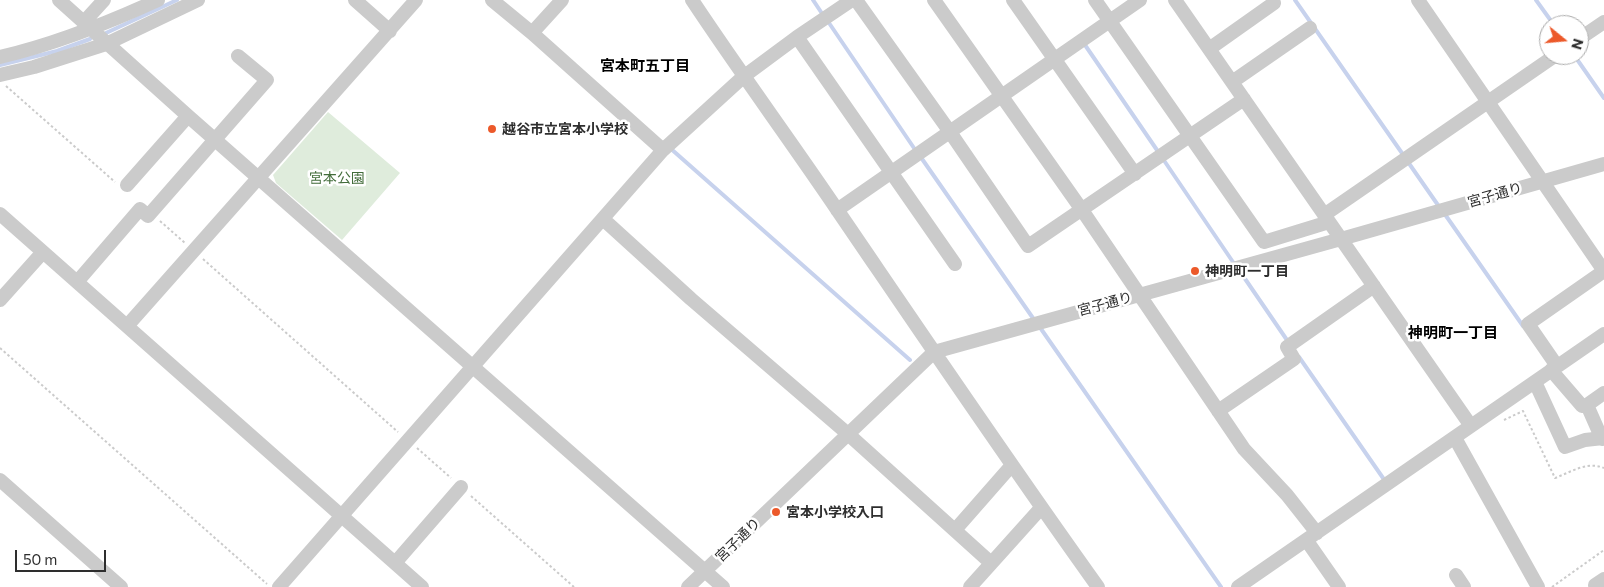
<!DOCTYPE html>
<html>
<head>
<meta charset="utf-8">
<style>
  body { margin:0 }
  #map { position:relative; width:1604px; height:587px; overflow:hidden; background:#fff; font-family:Commissioner,sans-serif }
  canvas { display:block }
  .north { position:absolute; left:1539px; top:15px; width:50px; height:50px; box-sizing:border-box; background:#fff; border:1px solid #ababab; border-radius:50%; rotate:107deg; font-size:14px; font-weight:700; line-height:20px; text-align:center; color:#2e2e2e }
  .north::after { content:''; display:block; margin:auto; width:18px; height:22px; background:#ec592a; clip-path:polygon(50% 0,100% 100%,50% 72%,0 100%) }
  .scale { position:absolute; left:15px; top:550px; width:91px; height:22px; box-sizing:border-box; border:2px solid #2e2e2e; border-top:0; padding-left:6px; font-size:15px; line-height:18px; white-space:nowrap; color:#2e2e2e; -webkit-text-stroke:4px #fff; paint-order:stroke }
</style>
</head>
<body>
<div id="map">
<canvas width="1604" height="587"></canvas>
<div class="north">N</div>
<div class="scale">50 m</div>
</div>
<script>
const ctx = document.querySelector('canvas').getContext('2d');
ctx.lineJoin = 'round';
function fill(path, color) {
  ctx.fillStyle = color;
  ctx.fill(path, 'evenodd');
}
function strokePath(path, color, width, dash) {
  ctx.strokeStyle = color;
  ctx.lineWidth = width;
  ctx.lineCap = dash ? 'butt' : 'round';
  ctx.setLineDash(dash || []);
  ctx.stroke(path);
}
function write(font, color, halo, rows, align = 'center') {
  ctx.font = font + ' Commissioner,"Noto Sans JP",sans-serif';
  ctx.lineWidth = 5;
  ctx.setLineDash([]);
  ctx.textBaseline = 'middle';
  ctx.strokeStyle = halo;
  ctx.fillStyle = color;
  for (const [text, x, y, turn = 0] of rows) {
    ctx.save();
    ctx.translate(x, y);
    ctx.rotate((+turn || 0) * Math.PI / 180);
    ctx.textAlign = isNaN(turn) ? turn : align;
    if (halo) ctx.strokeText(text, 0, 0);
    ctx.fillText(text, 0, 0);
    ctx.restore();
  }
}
fill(new Path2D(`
  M328 112 400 173 342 240 276 183 273 175Z`), '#dfecdc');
strokePath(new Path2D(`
  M813 0 823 15
  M1295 0 1404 156
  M1536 0 1554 25
  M827 20 916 151
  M106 33 177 0
  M1085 45 1159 153
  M1574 55 1604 98
  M0 65 57 51 90 39
  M670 148 910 360
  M920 156 1035 321
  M1163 159 1235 265
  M1408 162 1440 208
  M1444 213 1523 326
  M1239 270 1289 343
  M1039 326 1221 587
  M1299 357 1383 478`), '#c7d2ed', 4);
strokePath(new Path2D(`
  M6 86 115 182
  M160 221 185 243
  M203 259 398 432
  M0 348 267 584
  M1504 420 1523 411 1555 478C1571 472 1587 461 1604 468
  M417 448 451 478
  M471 496 574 587
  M1552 587 1604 550`), '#cbcbcb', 2, [2.5, 2.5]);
strokePath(new Path2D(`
  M59 0 188 116 723 587
  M355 0 390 31
  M492 0 532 33 663 150
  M692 0C739 71 790 140 838 211 924 337 1009 463 1098 587
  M856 0 950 132 1028 246 1244 99
  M934 0 1082 210 1244 449 1287 495 1317 533
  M1013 0 1135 174
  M1095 0 1264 242 1329 222
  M1175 0 1471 426
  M1418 0 1604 271
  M84 22 104 0
  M532 33 562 0
  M797 37 955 264
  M1579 39 1604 22
  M1209 49 1274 3
  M0 57C56 44 106 24 158 0
  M0 75 34 67 106 44 198 0
  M1232 82 1310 28
  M127 185 188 116
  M837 210 1140 0
  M0 214 422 587
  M1324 215 1556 55
  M603 219 691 299 848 434 991 563
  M77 282 140 209 148 216 267 80 238 56
  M0 300 43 252
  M127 326 416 0
  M1557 366 1528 324 1604 271
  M1551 370 1582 406 1587 405
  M1535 382 1565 447 1585 440 1604 438
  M1218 411 1294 359 1287 347 1374 286
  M1455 438 1538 587
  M1602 439 1587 405 1604 393
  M0 480 121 587
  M955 530 1012 465
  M1307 541 1339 587
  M395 563 461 487
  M1456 575 1464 587
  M279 587 663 150 743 77 797 37 852 0
  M688 587 934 352 1341 239 1604 164
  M970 587 1041 508
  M1238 587 1604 334
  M1597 587 1595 585 1604 579`), '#cbcbcb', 14);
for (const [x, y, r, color] of [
  [492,129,5,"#ec592a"],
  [1195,271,5,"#ec592a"],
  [776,512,5,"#ec592a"]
]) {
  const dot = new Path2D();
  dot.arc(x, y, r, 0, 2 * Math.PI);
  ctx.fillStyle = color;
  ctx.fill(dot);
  strokePath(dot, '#fff', 2);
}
write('bold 14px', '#2e2e2e', '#fff', [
  ["越谷市立宮本小学校",502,129],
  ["神明町一丁目",1205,271],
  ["宮本小学校入口",786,512]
], 'left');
write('14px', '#426c3a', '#fff', [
  ["宮本公園",337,178]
]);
write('14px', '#2e2e2e', '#fff', [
  ["宮子通り",1495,195,-16],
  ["宮子通り",1105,304,-15],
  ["宮子通り",738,540,-44]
]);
write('bold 15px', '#000', '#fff', [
  ["宮本町五丁目",645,66],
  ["神明町一丁目",1453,333]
]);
</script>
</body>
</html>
